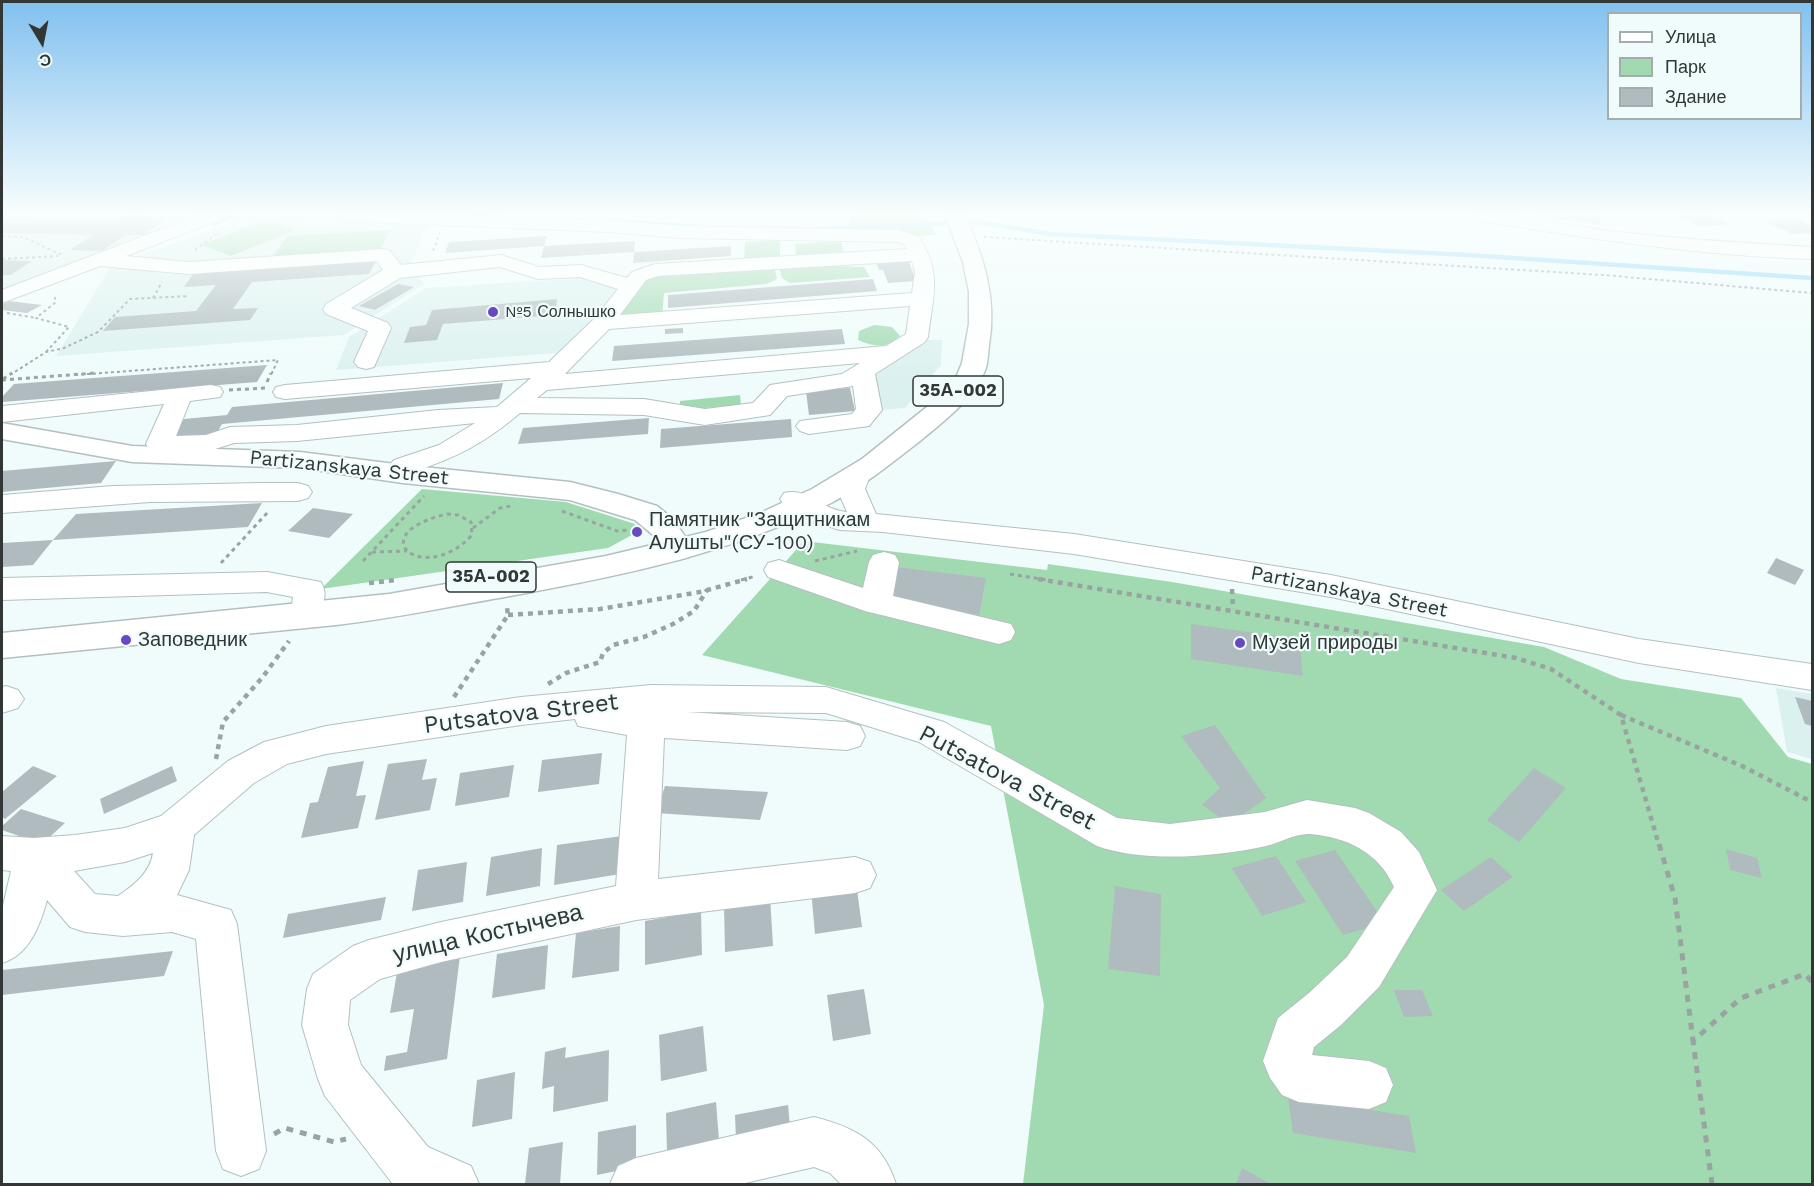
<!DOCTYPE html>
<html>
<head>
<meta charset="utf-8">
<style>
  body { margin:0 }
  #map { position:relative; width:1814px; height:1186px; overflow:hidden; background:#effcfb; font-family:"Work Sans",sans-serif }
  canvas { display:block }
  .frame { position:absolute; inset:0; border:3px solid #323736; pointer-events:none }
  .legend { position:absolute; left:1607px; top:12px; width:195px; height:108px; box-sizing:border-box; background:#effcfb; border:2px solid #a3adac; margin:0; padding:8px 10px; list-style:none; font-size:18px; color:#323736 }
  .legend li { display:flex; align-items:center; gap:12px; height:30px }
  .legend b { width:30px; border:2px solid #a3adac }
  .north { position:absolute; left:12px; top:12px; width:60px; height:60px; -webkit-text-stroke:4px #effcfb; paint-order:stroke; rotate:170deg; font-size:16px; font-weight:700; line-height:24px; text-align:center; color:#323736 }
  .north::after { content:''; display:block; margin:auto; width:21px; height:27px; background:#323736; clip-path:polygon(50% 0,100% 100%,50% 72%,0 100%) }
</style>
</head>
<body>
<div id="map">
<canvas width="1814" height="1186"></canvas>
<div class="frame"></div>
<ul class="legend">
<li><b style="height:8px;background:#fff"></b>Улица</li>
<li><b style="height:16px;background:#a1dab1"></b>Парк</li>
<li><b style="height:16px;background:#afbbbe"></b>Здание</li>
</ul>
<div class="north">С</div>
</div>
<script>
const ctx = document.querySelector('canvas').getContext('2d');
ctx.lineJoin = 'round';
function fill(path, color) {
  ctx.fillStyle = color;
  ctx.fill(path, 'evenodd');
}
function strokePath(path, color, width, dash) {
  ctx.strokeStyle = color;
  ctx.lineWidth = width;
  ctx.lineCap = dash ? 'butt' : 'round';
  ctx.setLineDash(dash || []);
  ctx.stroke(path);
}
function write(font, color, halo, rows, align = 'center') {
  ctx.font = font + ' "Work Sans",sans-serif';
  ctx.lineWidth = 4.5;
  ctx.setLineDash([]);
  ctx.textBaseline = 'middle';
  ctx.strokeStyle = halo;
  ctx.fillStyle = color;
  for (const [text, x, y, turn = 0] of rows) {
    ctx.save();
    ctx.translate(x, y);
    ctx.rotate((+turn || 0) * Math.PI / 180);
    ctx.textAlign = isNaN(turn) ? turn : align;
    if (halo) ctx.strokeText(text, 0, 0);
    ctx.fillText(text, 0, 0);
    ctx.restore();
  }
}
fill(new Path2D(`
  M2 215H233L134 254 117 248 14 289H2Z
  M253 215 430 221 411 263 424 284 344 335 56 356 111 266Z
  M630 275 569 352 336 370 349 337 426 288Z
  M926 340H942L941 365 905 408 879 410 873 376Z
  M1776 688 1812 694V759L1787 752Z`), '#dbf1ef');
fill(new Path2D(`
  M852 215H926L936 235 844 238Z
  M266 220 296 230 231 256 201 245Z
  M390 230 378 253 271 260 287 236Z
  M780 240V260L744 261 745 242Z
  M841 241 844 252 796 255 795 244Z
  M835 262 837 266 864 267 870 277 790 283 782 278 779 267Z
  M768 264 775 270 777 279 767 284 664 293 662 317 610 321 647 276Z
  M874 325 892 327 900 336C887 349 874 347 858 340L859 331Z
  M740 395 741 405 680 410V401Z
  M422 489 566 502 635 524 632 535 608 548 321 589Z
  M804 541 1047 570 1048 564 1172 582 1544 647 1621 679 1741 698 1788 757 1812 764V1184H1023L1044 1005 991 726 702 655Z`), '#a1dab1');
strokePath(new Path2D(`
  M438 215H454
  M612 221 702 227
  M818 229 978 222 1051 234 1469 255 1812 278`), '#87d3fa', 4.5);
fill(new Path2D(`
  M125 215 156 216 151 219 165 220 143 235H126L102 251 70 250 93 235 2 233V217L118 220Z
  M226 215 237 216 215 226 206 223Z
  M1540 215H1599L1601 225 1540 216Z
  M1676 215H1710L1729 224 1700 227Z
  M1796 218 1812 226V233L1792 234 1765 221Z
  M547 236 544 246 635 241 634 252 541 258 544 246 445 253 449 242Z
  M731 246V256L633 263 634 252Z
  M908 259 916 281 888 283 883 270H879L876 261Z
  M2 260 32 261 11 275H2Z
  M376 261 369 274 252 282 233 309 258 308 250 320 103 331 115 317 196 311 216 285 184 287 194 273Z
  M873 279 877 291 668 308V295Z
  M398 284 414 287 375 310 359 306Z
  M557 299 555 315 443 324 437 340 404 343 410 327 426 325 432 310Z
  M9 301 42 305 27 313 2 310V304Z
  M683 328V333L665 334V329Z
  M842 329 845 344 612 361 614 346Z
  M267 365 257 382 2 402V397L14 384Z
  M503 383 499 399 222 424 215 436 171 440 184 419 227 415 232 407Z
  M850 388 855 411 809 415 806 391Z
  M649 418 648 434 518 444 523 428Z
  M791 419 792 437 660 448 661 429Z
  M116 461 101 483 2 492V471Z
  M262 503 248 527 53 540 76 514Z
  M313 508 353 514 329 538 288 531Z
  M53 540 33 565 2 567V543Z
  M1776 558 1804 570 1795 585 1767 573Z
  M896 567 986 578 979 615 886 604Z
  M1191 624 1299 639 1303 676 1191 659Z
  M1795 697 1812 701V726L1805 724Z
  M1215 725 1266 798 1230 824 1202 805 1220 788 1181 736Z
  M602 753 599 784 538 792 542 760Z
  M427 759 422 780 437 778 430 810 375 820 388 764Z
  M364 761 356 796 366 795 358 828 301 838 310 803 318 802 328 767Z
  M514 765 509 797 455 806 460 773Z
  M33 766 57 776 5 819 2 817V792Z
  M172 766 177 781 104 814 100 799Z
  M1534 768 1566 788 1519 842 1487 820Z
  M665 786 768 792 760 820 656 813Z
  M21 809 65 823 42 844 2 830V826Z
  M622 836 620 874 554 885 557 845Z
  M542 848 540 886 486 896 491 857Z
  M1726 849 1757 858 1762 878 1730 870Z
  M1335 850 1385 923 1343 935 1295 861Z
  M1276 856 1306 902 1262 916 1232 868Z
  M1491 857 1513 877 1464 911 1441 890Z
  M467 862 463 902 412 911 418 870Z
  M856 882 862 927 815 934 811 889Z
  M1115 886 1161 894 1160 976 1108 969Z
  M386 897 381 920 283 938 288 914Z
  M770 897 773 946 725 952 724 903Z
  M701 911 702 955 645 965V921Z
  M620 926 619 971 572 978 576 933Z
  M548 945 545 989 492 998 497 954Z
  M173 951 164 976 2 995V970Z
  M460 956 447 1059 384 1071 386 1056 407 1052 414 1009 390 1013 398 967Z
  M864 989 871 1034 833 1041 827 995Z
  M1394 990H1422L1433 1016 1404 1017Z
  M703 1026 707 1071 661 1081 659 1035Z
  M566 1047 565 1058 609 1050 608 1101 553 1112 554 1086 542 1089 545 1052Z
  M515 1072 512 1119 472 1127 477 1080Z
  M1288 1097 1409 1116 1416 1153 1293 1133Z
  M716 1102 719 1140 667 1153 666 1113Z
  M788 1105 790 1127 736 1139 735 1115Z
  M636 1125V1167L597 1175 598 1132Z
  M563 1142 560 1184H525L529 1148Z
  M1242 1168 1271 1184H1236Z`), '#afbbbe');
const minor = new Path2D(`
  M199 215H224L222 219 126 256 189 262 383 249 390 251 401 265 501 255 539 267 581 265 627 278 632 272 655 264 907 249 904 244 897 242 679 238 608 232 345 221 338 219 336 215H456L608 220 679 226 898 230 918 236C943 273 933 295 928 337L925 342 875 374 882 410 869 426 809 434 800 431 796 426 800 421 852 414 856 409 853 386 787 396 770 415 705 425 644 415 520 413C486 442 458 457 415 471L417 474 413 480C400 483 393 481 385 470L394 460 439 445 475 423 297 441 234 443 209 451 159 452 150 450 146 444 164 404 2 422V406L211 385 220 387 223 392 220 397 190 401 176 436 206 435 230 427 297 425 438 410 497 407 531 378 285 399 276 397 273 392 276 387 285 385 549 362 595 318 618 289 580 277 538 279 500 267 400 278 351 308 388 323 391 328 374 367 366 369 358 367 354 362 368 331 326 314 323 309 326 304 383 270 377 261 189 274 100 266 2 303V290ZM912 261 915 272 912 293 620 315 646 280 658 276ZM910 306 906 334 886 346 565 374 609 329ZM860 363 842 374 770 385 753 403 705 409 644 399 537 398 547 390Z
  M1473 215C1519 212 1564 225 1610 231 1677 239 1744 243 1812 247V259C1701 256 1592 239 1482 221L1475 219Z
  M855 470 865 472 869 478 865 489 876 514 1074 534 1331 575 1639 639 1812 664V690L1639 663 1331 597 1074 554 883 532 840 530 811 521 784 505 780 499 784 493C809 487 823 511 847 512L837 489 845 472Z
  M261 483H298L308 486 312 492 308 498 298 501 150 502 2 513V495L113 486Z
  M884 552 895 555 899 562 893 596 1011 624 1015 632 1011 640 999 644 865 611 768 577 764 570 768 563 779 560 863 588 869 562 873 555Z
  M267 572 321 582C327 593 325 601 319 612L308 615 297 612 292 604 293 597 267 592 2 600V578Z
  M651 685 826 687 944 722 1117 818 1170 824 1265 812 1307 800 1355 808 1369 813 1401 832 1419 852 1437 890 1379 987 1341 1025 1314 1047 1312 1055 1369 1061 1386 1068 1393 1085 1386 1102 1369 1109 1299 1102 1282 1095 1270 1078 1263 1061 1278 1018 1309 993 1347 957 1394 887C1379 852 1346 837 1310 834 1296 833 1279 843 1266 846 1216 857 1145 863 1097 846L919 742 826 713 686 712 847 722 860 726 865 736 860 746 847 750 664 738 658 879 855 857 870 862 876 875 870 888 855 893 636 920 441 962 380 979 350 1000 348 1025 361 1065 428 1147 471 1166 479 1184 392 1183 325 1096 318 1079 302 1025 307 989 313 974 353 946 369 940 441 922 616 886 627 735 578 726 575 719 521 725 326 754 287 764 254 783 194 835 189 870 177 895 231 910 237 924 266 1151 259 1169 241 1176 223 1169 216 1151 196 939 172 932 123 936 85 932 70 927 47 900C40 926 29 955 2 963V910L11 871 2 870V836L34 838 75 835 125 828 161 816 228 761 264 742 326 726 521 697ZM153 853C150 873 134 885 118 896L95 894 74 871 125 862Z
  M6 686 18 690 24 699 18 708 2 713V687Z
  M814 1117C856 1128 882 1141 896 1184H841L830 1173 814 1167 741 1184H610L618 1166 636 1158Z`);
const major = new Path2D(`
  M2 423 132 446 300 452 403 465 570 482 618 494 657 506 674 520 694 550 689 557 678 560 667 557 652 534 635 520 570 500 403 483 300 468 132 462 2 439Z`);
const highway = new Path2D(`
  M945 215H965C984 258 997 298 989 345 988 353 988 361 986 368 975 398 944 421 920 441 892 463 863 486 831 503 730 554 620 576 510 596 452 606 395 618 336 625L2 658V633L389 594 606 556 706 532 760 513 812 489 862 459 933 402 957 375 962 363 969 324V292L963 262Z`);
strokePath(minor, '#b4c0c0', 2);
strokePath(major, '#b4c0c0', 3);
strokePath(highway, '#b4c0c0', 3);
strokePath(new Path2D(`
  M917 215 922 227
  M233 222 242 215
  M2 236 23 237 62 255
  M984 237 1603 275 1812 293
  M195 250 218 233
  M433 251 440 233
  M2 259 58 256
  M153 298 162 282
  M7 313 36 318
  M46 352 69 327 36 318 56 302 54 294
  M10 375 46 352 64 348 98 332 130 299 189 296
  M75 375 278 360 271 375`), '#99a3a2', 2, [3, 3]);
strokePath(new Path2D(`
  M3 379 12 373
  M2 380 95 373
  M267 382 271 373
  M229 390 267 388
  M562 511 617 531 629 530
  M447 514 458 515 471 522 472 535C425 587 358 535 447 514Z
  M473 528 500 508 511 506
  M372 552 407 551
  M363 561 424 496
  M815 561 857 551
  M221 563 268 512
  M1010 574 1047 580
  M741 580 756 576`), '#99a3a2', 3, [4, 4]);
strokePath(new Path2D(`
  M1038 579 1516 658 1551 669 1621 715 1659 845
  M369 583 397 580
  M1232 589 1233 609
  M508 615 600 609 700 592 747 579
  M548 684 566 673 600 662 603 653 613 645 644 637 673 624 694 611 707 590
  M454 697 508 615 507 608
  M1621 715 1742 766 1812 802
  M216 759 223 722 262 678 289 641`), '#99a3a2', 4.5, [5, 5]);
strokePath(new Path2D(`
  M1659 844 1675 898 1693 1041
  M274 1134 285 1128 334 1142 346 1139
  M1712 1184 1693 1041 1741 998 1805 974 1812 982`), '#99a3a2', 5, [7, 7]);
fill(minor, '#fff');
fill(major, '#fff');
fill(highway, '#fff');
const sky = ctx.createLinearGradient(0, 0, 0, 381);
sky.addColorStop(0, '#81c0ef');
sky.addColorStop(0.56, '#f8fefd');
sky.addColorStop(1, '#f8fefd00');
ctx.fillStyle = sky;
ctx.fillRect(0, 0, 1814, 381);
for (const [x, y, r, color] of [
  [493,312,6,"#6949c2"],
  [637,532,6,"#6949c2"],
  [126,640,6,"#6949c2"],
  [1240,643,6,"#6949c2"]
]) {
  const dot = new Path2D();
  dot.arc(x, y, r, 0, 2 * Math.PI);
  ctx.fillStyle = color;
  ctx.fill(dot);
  strokePath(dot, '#effcfb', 2);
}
write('16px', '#323736', '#effcfb', [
  ["№5 Солнышко",505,312]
], 'left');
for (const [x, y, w] of [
  [958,391,90],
  [491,577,90]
]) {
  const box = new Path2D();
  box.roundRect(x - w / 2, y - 15, w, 30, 4.5);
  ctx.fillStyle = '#effcfb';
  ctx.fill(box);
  strokePath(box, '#323736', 1.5);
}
write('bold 18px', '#323736', null, [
  ["35А-002",958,391],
  ["35А-002",491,577]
]);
write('20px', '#323736', '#effcfb', [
  ["Partizanskaya Street",349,468,6],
  ["Partizanskaya Street",1349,592,11]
]);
write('20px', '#323736', '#effcfb', [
  ["Памятник \"Защитникам",649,520],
  ["Алушты\"(СУ-100)",649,543],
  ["Заповедник",138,640],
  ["Музей природы",1252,643]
], 'left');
write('24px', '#323736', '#effcfb', [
  ["Putsatova Street",521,714,-7],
  ["Putsatova Street",1007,778,28],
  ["улица Костычева",488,934,-13]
]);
</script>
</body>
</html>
